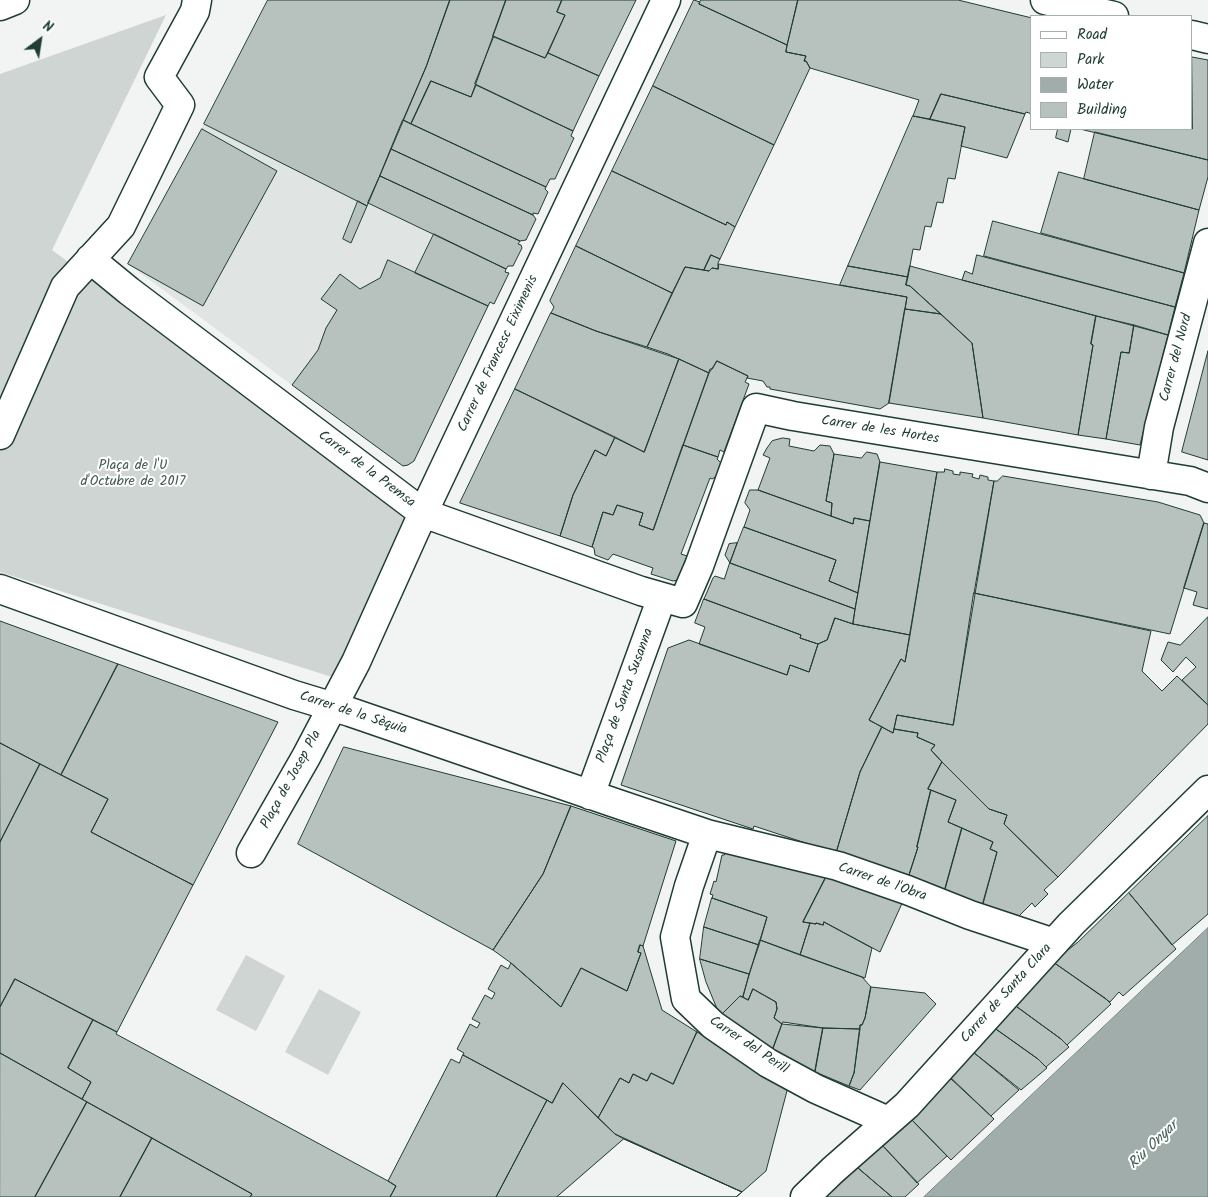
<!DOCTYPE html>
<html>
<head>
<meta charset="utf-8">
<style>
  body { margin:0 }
  #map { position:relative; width:1208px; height:1197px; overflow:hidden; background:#f2f3f3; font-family:Kalam,sans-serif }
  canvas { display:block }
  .legend { position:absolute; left:1030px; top:15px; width:162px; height:115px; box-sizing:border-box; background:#fff; border:1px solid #a5b1ae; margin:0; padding:6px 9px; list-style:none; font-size:15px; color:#1f3d34 }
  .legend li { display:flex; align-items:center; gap:10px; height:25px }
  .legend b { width:25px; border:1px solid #a5b1ae }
  .north { position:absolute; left:15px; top:15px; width:50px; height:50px; -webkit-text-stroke:4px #fff; paint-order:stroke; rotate:31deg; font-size:14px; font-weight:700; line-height:20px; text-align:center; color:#1f3d34 }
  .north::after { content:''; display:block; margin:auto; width:18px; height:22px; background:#1f3d34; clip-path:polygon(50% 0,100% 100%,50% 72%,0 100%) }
</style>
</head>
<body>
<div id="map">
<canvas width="1208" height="1197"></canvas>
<ul class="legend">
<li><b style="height:6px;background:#fff"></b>Road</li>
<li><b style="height:14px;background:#ced5d3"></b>Park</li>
<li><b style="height:14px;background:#a1adaa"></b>Water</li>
<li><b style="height:14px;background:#b7c1bd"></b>Building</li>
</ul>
<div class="north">N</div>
</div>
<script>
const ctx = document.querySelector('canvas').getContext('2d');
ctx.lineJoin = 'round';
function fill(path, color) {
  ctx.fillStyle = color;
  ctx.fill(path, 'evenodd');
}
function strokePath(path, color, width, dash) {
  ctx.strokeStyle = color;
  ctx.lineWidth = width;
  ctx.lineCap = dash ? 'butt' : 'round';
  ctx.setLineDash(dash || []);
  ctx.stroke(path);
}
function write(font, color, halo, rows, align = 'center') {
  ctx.font = font + ' Kalam,sans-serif';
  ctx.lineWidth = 4;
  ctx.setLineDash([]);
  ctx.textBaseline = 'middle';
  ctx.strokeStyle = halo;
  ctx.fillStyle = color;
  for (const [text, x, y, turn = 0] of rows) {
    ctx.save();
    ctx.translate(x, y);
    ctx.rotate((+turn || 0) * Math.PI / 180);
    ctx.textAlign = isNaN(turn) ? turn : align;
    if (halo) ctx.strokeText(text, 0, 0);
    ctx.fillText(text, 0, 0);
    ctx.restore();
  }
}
fill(new Path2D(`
  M204 124 358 201 343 239 351 243 368 203 434 234 415 273 488 306 412 463 403 466 399 464 128 264Z`), '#e0e4e3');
fill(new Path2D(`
  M166 15 52 250 412 514 332 677 0 572V74Z
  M246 955 285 976 256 1031 216 1010Z
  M319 989 361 1012 328 1075 285 1052Z`), '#ced5d3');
const water = new Path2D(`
  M1208 928V1197H924Z`);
fill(water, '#a1adaa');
strokePath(water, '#6d807b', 1);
const building = new Path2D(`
  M268 0H450L426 67 367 206 204 124Z
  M450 0H506L471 97 431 81 411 124 403 120 426 67Z
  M506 0H562L557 12 565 15 545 58 493 36Z
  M562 0H636L599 76 548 53 565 15 557 12Z
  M694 0 700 2 699 4 787 45 786 52 806 56 804 61H806L810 68 774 145 653 86Z
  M701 0H798L787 45 699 4Z
  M798 0H958L1032 18V114L1026 112 1025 114 941 94 930 119 913 116 919 100 810 68 806 61H804L806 56 786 52Z
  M494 37 545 58 548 53 599 76 573 131 475 84Z
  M1192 57 1208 60V160L1080 129H1192Z
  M431 81 471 97 476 85 573 131 571 136 574 138 555 179H550L546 187 411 124Z
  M653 86 774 145 735 227 727 222 726 225 612 171Z
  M941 94 1025 114 1007 158 961 146 965 127 930 119Z
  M913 116 965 127 955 179 948 178 943 203 937 202 931 227 925 226 920 250 913 249 908 277 848 266Z
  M403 120 546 187 545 189 548 192 538 214 533 213V215L391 149Z
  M202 129 277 171 203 306 128 264Z
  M1058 129H1071L1068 142 1056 138Z
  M1095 132 1208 160V177L1199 210 1084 179Z
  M391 149 533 215 536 219 526 240 520 241 380 176Z
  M612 171 726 225 727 222 735 227 720 259 711 255 704 270 685 267 672 293 576 246Z
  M1059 172 1199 210 1184 273 1041 233Z
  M380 176 520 241 518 244 521 245 522 248 513 266H508L506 269 368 203Z
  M358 201 367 206 351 243 343 239Z
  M993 221 1184 273 1175 307 984 256Z
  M434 234 506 269 505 272 509 273 494 304 490 302 488 306 415 273Z
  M576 246 672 293 647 347 596 331 551 313 554 307 550 301Z
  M711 255 720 259 718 263V269L712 268 709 271 704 270Z
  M977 255 1175 307 1168 335 962 280 965 271 972 274Z
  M388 260 488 306 414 461 408 465 403 466 292 385 318 350 326 328 337 310 321 299 340 274 360 289 380 278Z
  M719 264 907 297 889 403 880 409 770 389V387H767L763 381 747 378 748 376 717 361 709 373 668 354 647 347 685 267 709 271 712 268 718 269Z
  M848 266 908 277 906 285 910 286 941 314 905 309 907 297 840 285Z
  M910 266 1096 316 1091 344 1093 345 1078 435 983 418 972 343 910 286 906 285Z
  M905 309 941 314 972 343 983 418 889 403Z
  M551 313 596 331 679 359 644 452 515 389Z
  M1096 316 1134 325 1129 353 1121 352 1106 439 1078 435 1093 345 1091 344Z
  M1134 325 1168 335 1140 445 1106 439 1121 352 1129 353Z
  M1208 351V460L1182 452Z
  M679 359 709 373 653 530 639 525 643 513 617 505 613 515 603 512 592 547 560 536 573 495 595 450 606 456 615 437 644 452Z
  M717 361 748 376 745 382 749 384 724 452 720 450 718 457 683 445 710 369H712Z
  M515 389 615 437 606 456 595 450 573 495 560 536 460 503Z
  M783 438 790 439 789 446 814 451 820 445 830 446 834 454 826 501 832 503 831 516 758 490 770 458 763 455 767 448 772 441Z
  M683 445 718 457 717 459 722 464 717 476 712 479 710 478 681 554 687 556 678 580 673 581 651 574 653 568 613 554 608 560 595 555 594 548 592 547 603 512 613 515 617 505 643 513 639 525 653 530Z
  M867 452 877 454 880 462 870 521 854 518 853 524 831 516 832 503 826 501 834 454 861 458Z
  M880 462 937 472 910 635 853 624Z
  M945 469 953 471V474L960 475V472L973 474 972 477 979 479 980 475 988 477V480L994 481 953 725 897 715 893 733 869 720 901 659 905 662 937 472H944Z
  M1003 476 1158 502 1200 515 1204 523 1170 634 974 593 994 481H997Z
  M750 490H758L853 524 854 518 870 521 858 593 829 581 836 560 744 527 750 510 745 503Z
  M1204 523 1208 524V609L1193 605 1197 592 1184 588Z
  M744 527 836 560 829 581 858 593 855 609 730 563Z
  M737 543 730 563 725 555 729 544Z
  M730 563 855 609 853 624 835 618 827 640 818 644 800 638 801 635 704 599 713 578 715 576 724 579Z
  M974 593 1151 631 1142 671 1162 691 1177 676 1208 705V724L1058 877 1004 824 1007 815 989 809 942 762 931 750 935 745 917 737 918 733 894 729 897 715 953 725Z
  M704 599 801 635 800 638 818 644 809 672 790 665 787 675 699 644 705 627 695 623Z
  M1208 617V705L1182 680 1196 667 1186 657 1173 672 1161 660 1168 642 1180 645Z
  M835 618 853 624 910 635 905 662 901 659 869 720 882 727 860 772 836 853 754 826 753 829 621 785 668 648 689 640 787 675 790 665 809 672 818 644 827 640Z
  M0 621 118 664 61 775 0 743Z
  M118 664 278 722 193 885 91 832 108 799 61 775Z
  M882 727 893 733 894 729 918 733 917 737 935 745 931 750 942 762 928 789 931 790 917 847H918L908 878 836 853 860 772Z
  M0 743 40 764 0 842Z
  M344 747 571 806 543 874 493 950 298 844Z
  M942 762 989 809 1007 815 1004 824 1058 877 1044 890 1048 894 1035 907 1032 903 1019 916 983 904 997 852 990 849 993 842 948 822 956 800 928 789Z
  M40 764 108 799 91 832 193 885 117 1032 15 979 0 1007V842Z
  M931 790 956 800 948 822 962 828 944 893 908 878 918 847H917Z
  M571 806 676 841 643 946 640 945 638 952 641 953 627 991 581 968 561 1007 511 963 493 950 543 874Z
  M1208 816V914L1172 945 1129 893Z
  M962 828 993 842 990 849 997 852 981 909 944 893Z
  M725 852 772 863V864L808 873 827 875 803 922 810 923 800 955 760 940 767 917 712 898 713 895 710 894 714 881 716 882 722 855H724Z
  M827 875 904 899 880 952 824 922 823 925 816 923V924L803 922Z
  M1129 893 1176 949 1123 996 1119 992 1110 1002 1053 962 1078 942Z
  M712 898 767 917 759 945 704 927Z
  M824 922 872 948 865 978 800 955 810 923 816 924V923L823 925Z
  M704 927 759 945 749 974 700 959Z
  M760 940 862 977 871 987 865 1018 862 1025H860V1029L823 1028 782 1024 774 1018 777 1009 776 1002 753 989 748 1000 743 997Z
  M640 945 643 946 662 1010 697 1032 673 1084 651 1073 647 1081 633 1074 629 1083 620 1078 598 1118 563 1083 552 1103 463 1055 464 1053 457 1049 470 1024 477 1028 480 1023 472 1019 485 995 492 999 495 993 488 989 501 965 508 969 511 963 561 1007 581 968 627 991 641 953 638 952Z
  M700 959 749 974 743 997 740 996 720 1016 706 982Z
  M1053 962 1105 998 1111 1004 1067 1045 1061 1039 1013 1004Z
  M15 979 93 1020 68 1068 91 1082 82 1099 0 1053V1007Z
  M871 987 925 993 936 1004 860 1090 849 1086 854 1073 860 1025H862L865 1018Z
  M753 989 776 1002 777 1009 774 1018 782 1024 771 1054 720 1016 740 996 748 1000Z
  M1013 1004 1061 1039 1069 1047 1046 1067 1038 1059 993 1027Z
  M93 1020 117 1032 116 1034 388 1181 396 1186 390 1197H250L252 1194 87 1102 82 1099 91 1082 68 1068Z
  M783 1022 823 1028 815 1072 771 1054Z
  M993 1027 1038 1059 1047 1068 1021 1090 973 1052Z
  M823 1028 860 1029 854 1073 849 1086 815 1072Z
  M697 1032 788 1087 766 1171 742 1192 624 1139 615 1134 598 1118 620 1078 629 1083 633 1074 647 1081 651 1073 673 1084Z
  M973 1052 1019 1090 991 1116 951 1079Z
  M0 1053 87 1102 35 1197H0Z
  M463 1055 547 1100 496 1197H390L396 1186 388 1181 451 1059 459 1063Z
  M948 1075 994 1119 951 1160 908 1116Z
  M563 1083 615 1134 742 1192 736 1197H496L547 1100 552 1103Z
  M87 1102 152 1138 120 1197H35Z
  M912 1120 947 1156 917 1183 883 1146Z
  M152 1138 252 1194 250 1197H120Z
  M624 1139 742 1192 736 1197H557Z
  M883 1146 919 1184 905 1197H892L858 1168Z
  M858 1168 892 1197H826Z`);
fill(building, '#b7c1bd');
strokePath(building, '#1f3d34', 1);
const street = new Path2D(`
  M1045 0 1114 16
  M0 6 15 0
  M1192 35 1208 39
  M90 259 129 291 423 513 641 591 683 603 699 566 756 408 793 416 1190 481 1208 488
  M0 435 65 287 121 226 180 105 159 77 195 11 197 0
  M1151 475 1159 427 1208 243
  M0 589 294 695 350 712 612 802 707 834 838 866 907 890 970 915 1054 943
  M590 795 662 597
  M707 834 689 886 675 937 686 999 713 1025 768 1063 816 1089 888 1121
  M251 853 306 757 356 662 423 513 666 0
  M805 1197 833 1170 907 1105 1071 924 1208 790`);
strokePath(street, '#1f3d34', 31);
strokePath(street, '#fff', 28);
write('14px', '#1f3d34', '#fff', [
  ["Carrer de Francesc Eiximenis",499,354,-65],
  ["Carrer del Nord",1177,358,-75],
  ["Carrer de les Hortes",880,431,9],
  ["Carrer de la Premsa",366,470,37],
  ["Plaça de Santa Susanna",626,696,-70],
  ["Carrer de la Sèquia",353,714,18],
  ["Plaça de Josep Pla",292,780,-61],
  ["Carrer de l'Obra",882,883,19],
  ["Carrer de Santa Clara",1007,994,-48],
  ["Carrer del Perill",748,1046,34]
]);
write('14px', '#425b54', '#fff', [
  ["Plaça de l'U",133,467],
  ["d'Octubre de 2017",133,483]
]);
write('italic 15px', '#465f57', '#fff', [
  ["Riu Onyar",1154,1146,-44]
]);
</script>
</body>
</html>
